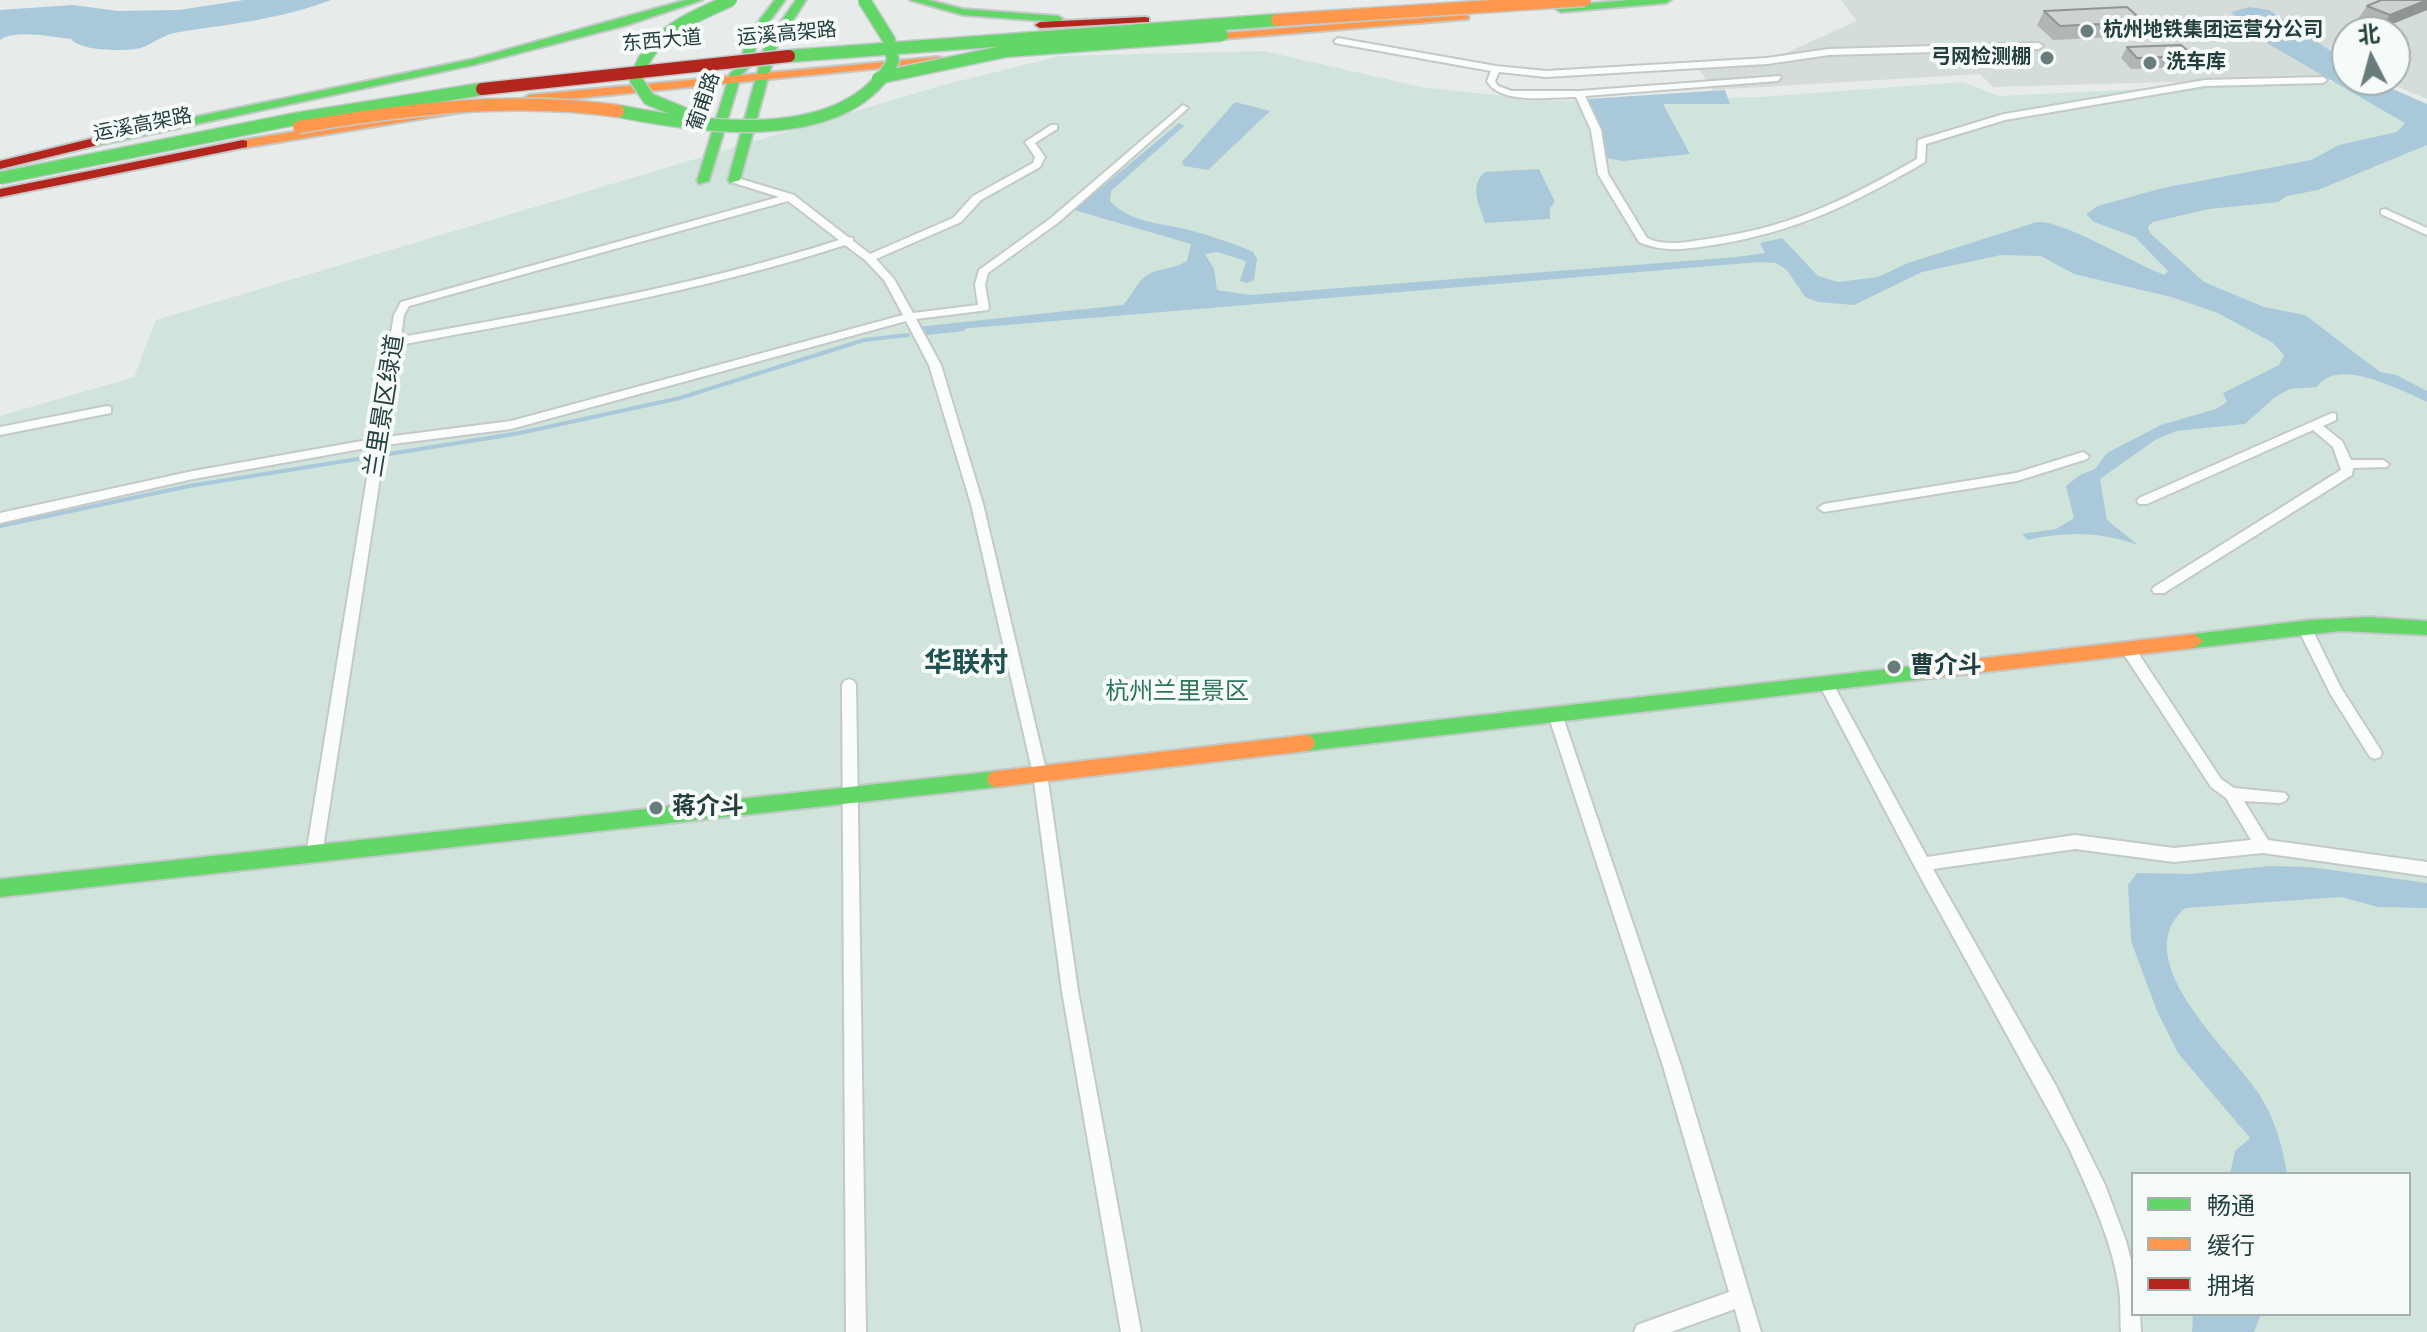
<!DOCTYPE html>
<html>
<head>
<meta charset="utf-8">
<style>
  body { margin:0 }
  #map { position:relative; width:2427px; height:1332px; overflow:hidden; background:#e7eceb; font-family:Jost,"Noto Sans SC",sans-serif }
  canvas { display:block }
  .legend { position:absolute; left:2131px; top:1172px; width:280px; height:144px; box-sizing:border-box; background:#f6faf9; border:2px solid #a2b0ae; margin:0; padding:10px 14px; list-style:none; font-size:24px; color:#24403e }
  .legend li { display:flex; align-items:center; gap:16px; height:40px }
  .legend b { width:40px; border:2px solid #a2b0ae }
  .north { position:absolute; left:2331px; top:16px; width:80px; height:80px; box-sizing:border-box; background:#f6faf9; border:2px solid #a2b0ae; border-radius:50%; rotate:354deg; font-size:22px; font-weight:700; line-height:32px; text-align:center; color:#24403e }
  .north::after { content:''; display:block; margin:auto; width:28px; height:36px; background:#687c7b; clip-path:polygon(50% 0,100% 100%,50% 72%,0 100%) }
</style>
</head>
<body>
<div id="map">
<canvas width="2427" height="1332"></canvas>
<ul class="legend">
<li><b style="height:10px;background:#63d668"></b>畅通</li>
<li><b style="height:10px;background:#ff974d"></b>缓行</li>
<li><b style="height:10px;background:#b3261e"></b>拥堵</li>
</ul>
<div class="north">北</div>
</div>
<script>
const ctx = document.querySelector('canvas').getContext('2d');
ctx.lineJoin = 'round';
function fill(path, color) {
  ctx.fillStyle = color;
  ctx.fill(path, 'evenodd');
}
function strokePath(path, color, width, dash) {
  ctx.strokeStyle = color;
  ctx.lineWidth = width;
  ctx.lineCap = dash ? 'butt' : 'round';
  ctx.setLineDash(dash || []);
  ctx.stroke(path);
}
function write(font, color, halo, rows, align = 'center') {
  ctx.font = font + ' Jost,"Noto Sans SC",sans-serif';
  ctx.lineWidth = 8;
  ctx.setLineDash([]);
  ctx.textBaseline = 'middle';
  ctx.strokeStyle = halo;
  ctx.fillStyle = color;
  for (const [text, x, y, turn = 0] of rows) {
    ctx.save();
    ctx.translate(x, y);
    ctx.rotate((+turn || 0) * Math.PI / 180);
    ctx.textAlign = isNaN(turn) ? turn : align;
    if (halo) ctx.strokeText(text, 0, 0);
    ctx.fillText(text, 0, 0);
    ctx.restore();
  }
}
fill(new Path2D(`
  M1841 0H2427V99L2382 80H2395V32H2347V77L1993 87 1980 74 1712 90 1697 65 1781 55 1857 21Z`), '#d5dddb');
fill(new Path2D(`
  M1264 51 1421 87 1551 101 1760 97 1963 82 1999 96 2323 80 2427 104V1332H0V416L134 377 156 320 943 85 1060 56ZM2133 1174H2409V1314H2133Z`), '#d1e4db');
fill(new Path2D(`
  M244 0H331C279 20 228 24 174 33 160 36 148 48 135 49 119 51 81 51 71 39 53 37 15 29 0 40V10L73 5 118 11 179 10Z
  M2250 7 2269 10 2347 62V80H2372L2427 104V145L2318 190 2287 196 2278 202 2209 209 2153 222 2148 226 2150 233 2204 282 2264 307 2305 315 2380 372 2396 375 2427 391V402C2400 390 2337 356 2317 387L2290 389 2275 397 2245 424 2176 431 2155 440 2100 479 2107 520 2138 545C2101 532 2067 531 2028 540L2022 534 2056 529 2074 518 2066 486 2080 475 2095 469 2107 453 2161 425 2216 409 2227 402 2223 393 2279 365 2284 355 2273 343 2218 313 2171 297 2074 274 2041 256 2001 255 1922 272 1854 305 1818 302 1805 297 1787 270 1776 263 1759 262 923 332 917 327 1123 305C1133 295 1136 281 1149 274 1161 268 1175 269 1187 261L1191 244 1074 210 1179 123 1184 126 1111 191 1110 201C1130 224 1166 223 1193 231 1213 237 1234 243 1253 252L1257 259 1254 280 1247 283 1240 281 1246 261 1217 252 1205 254 1214 269 1217 290 1250 295 1737 257 1765 253 1760 243 1782 238 1818 276 1838 282 1878 277 1908 263 2037 222C2065 220 2131 263 2165 275L2168 271 2135 237 2094 222 2086 214 2098 206 2163 188 2311 160 2339 145 2397 132 2405 123 2265 42 2231 12Z
  M1725 90 1730 104H1663L1690 154 1623 161 1606 158 1601 129 1587 99Z
  M1235 102 1270 111 1208 170 1184 166 1182 162Z
  M1539 169 1555 202 1550 208V219L1485 223C1480 206 1468 186 1485 172Z
  M2270 866 2310 867 2427 883V908L2378 907 2341 897 2185 908C2125 960 2230 1049 2259 1094 2275 1119 2282 1144 2287 1174H2230L2235 1151 2250 1138 2178 1053 2157 1011 2131 941 2128 885 2137 873 2189 874Z
  M2193 1314H2261L2254 1332H2192Z`), '#a9c8d9');
strokePath(new Path2D(`
  M927 333 963 329
  M0 526 189 486 520 433 680 398 864 340 908 335`), '#a9c8d9', 4);
const street = new Path2D(`
  M1338 38 1496 66 1546 71 1767 58 1829 49 2039 43 2043 46 2039 49 1829 55 1767 64 1546 77 1499 72 1495 81 1498 86 1512 91H1579L1780 76 1781 78 1777 81 1585 96 1601 130 1608 174 1647 238C1666 247 1687 242 1707 239 1789 228 1846 200 1917 159L1918 140 2004 114 2205 80 2323 77 2327 80 2323 83 2205 86 2005 120 1926 144 1925 162C1853 204 1796 232 1713 245 1688 249 1663 253 1639 242L1598 174 1591 130 1576 97C1551 97 1500 105 1487 81L1491 71 1335 43 1334 41Z
  M1183 105 1188 108 1186 110 1059 222 988 273 985 285 989 308 988 310 916 319 941 365 983 504 1047 774 1078 991 1141 1332H1121L1062 991 1033 774 971 504 929 365 906 321 511 429 385 445 322 855 320 860 314 862 308 860 306 855 372 447 193 479 0 523V513L193 471 373 439 394 315 401 302 779 197 731 182V178L734 177 794 195 848 237 853 238V241L870 254 953 218 973 196 1033 163 1035 157 1025 142 1051 125H1057V129L1035 143 1045 157 1040 167 981 200 961 222 876 259 894 279 913 313 978 305 975 285 979 270 1051 218ZM788 201 839 240C696 286 549 311 401 337L404 315 409 306ZM845 245 865 260 884 280 903 315 511 421 386 437 400 345C550 317 700 292 845 245Z
  M2385 209 2427 228V235L2381 214V210Z
  M107 406 111 407V413L0 435V427Z
  M2332 413 2336 414V420L2323 426 2342 441 2351 460H2383L2389 464 2387 467 2353 468 2352 475 2164 593H2154L2152 590 2154 587 2341 470 2333 447 2313 430 2147 504H2139L2137 501 2139 498Z
  M2083 452 2089 456 2087 459 2017 481 1824 512 1818 508 1824 504 2016 473Z
  M2305 624 2310 625 2341 688 2380 749 2382 753 2380 757 2375 759 2370 757 2331 695 2298 629Z
  M2128 644 2133 645 2221 779 2234 788 2285 793 2288 797 2285 801 2280 803 2244 801 2268 840 2427 862V876L2263 853 2174 862 2075 849 1933 869 2056 1086 2105 1185 2126 1241 2133 1268V1314H2140L2141 1332H2121C2120 1318 2121 1303 2119 1288 2112 1239 2089 1193 2069 1148L1916 869 1819 684 1821 680H1831L1927 857 2075 835 2174 848 2251 840 2226 798 2211 787 2123 653 2121 649Z
  M849 679 854 681 856 685 866 1332H846L842 685 844 681Z
  M1555 708 1560 710 1562 714 1681 1066 1761 1332H1741L1735 1309 1671 1332H1634L1637 1325 1729 1292 1663 1066 1548 714 1550 710Z`);
const fast = new Path2D(`
  M686 0H702L627 25 473 65 94 146 88 142 94 138 473 59Z
  M775 0H785L760 34 750 66 741 75 709 181 699 184 697 181 730 74 739 65 749 34Z
  M796 0H806L777 45 740 180 730 183 728 180 765 45Z
  M910 0H928L963 9 1058 16 1063 19 1058 22 963 15Z
  M1629 0H1671L1666 3 1561 12 1556 9 1561 6Z
  M2369 617 2427 621V635L2340 631 2194 648 2185 641 2194 634 2310 620Z
  M1923 665 1929 667 1932 672 1929 677 1923 679 1306 751 1299 748 1297 743 1299 738 1306 735Z
  M997 771 1004 773 1007 779 1004 785 997 787 0 897V879Z`);
const slow = new Path2D(`
  M1464 14 1469 17 1468 19 1198 41 1192 38 1198 35Z
  M938 57 942 58V62L529 103 523 99 529 95Z
  M465 104 469 105V111L243 148 237 144 243 140Z
  M2194 634 2203 641 2194 648 1923 679 1917 677 1914 672 1917 667 1923 665Z
  M1306 735 1313 738 1315 743 1313 748 1306 751 997 787 990 785 987 779 990 773 997 771Z`);
const jam = new Path2D(`
  M1145 17 1149 18V22L1040 28 1035 25 1040 22Z
  M94 138 98 139V145L0 169V161Z
  M243 140 247 141V147L0 197V189Z`);
strokePath(street, '#c4c9c8', 4);
strokePath(fast, '#c2c9c8', 4);
strokePath(slow, '#c2c9c8', 4);
strokePath(jam, '#c2c9c8', 4);
fill(street, '#fbfcfc');
fill(fast, '#63d668');
fill(slow, '#ff974d');
fill(jam, '#b3261e');
const fastBridge = new Path2D(`
  M789 56 1277 20
  M878 78 1006 51 1222 35
  M618 111C698 127 845 150 893 61L889 40 864 0
  M685 114 649 99 636 80C649 33 690 19 731 0
  M0 178 295 119 482 89`);
const slowBridge = new Path2D(`
  M1277 20 1585 0
  M299 127C406 109 510 96 618 111`);
const jamBridge = new Path2D(`
  M482 89 789 56`);
strokePath(fastBridge, '#c2caca', 15, []);
strokePath(slowBridge, '#c2caca', 15, []);
strokePath(jamBridge, '#c2caca', 15, []);
strokePath(fastBridge, '#63d668', 12);
strokePath(slowBridge, '#ff974d', 12);
strokePath(jamBridge, '#b3261e', 12);
fill(new Path2D(`
  M2427 0V10L2380 29 2357 20 2367 6Z
  M2044 11 2144 22 2137 36 2053 40 2037 25Z
  M2127 47 2194 56 2187 67 2131 69 2121 58Z`), '#b1b5b5');
fill(new Path2D(`
  M2427 0V10L2380 29 2390 15Z`), '#909493');
const building = new Path2D(`
  M2381 0H2427L2390 15 2367 6Z
  M2127 7 2144 22 2060 26 2044 11Z
  M2181 45 2194 56 2137 58 2127 47Z`);
fill(building, '#ced3d2');
strokePath(building, '#909493', 2);
for (const [x, y, r, color] of [
  [2087,31,8,"#687c7b"],
  [2047,58,8,"#687c7b"],
  [2150,63,8,"#687c7b"],
  [1894,667,8,"#687c7b"],
  [656,808,8,"#687c7b"]
]) {
  const dot = new Path2D();
  dot.arc(x, y, r, 0, 2 * Math.PI);
  ctx.fillStyle = color;
  ctx.fill(dot);
  strokePath(dot, '#f6faf9', 3);
}
write('bold 20px', '#24403e', '#f6faf9', [
  ["杭州地铁集团运营分公司",2103,31],
  ["弓网检测棚",2031,58,"right"],
  ["洗车库",2166,63]
], 'left');
write('20px', '#24403e', '#f6faf9', [
  ["运溪高架路",787,35,-5],
  ["东西大道",662,42,-5],
  ["葡甫路",705,102,-71],
  ["运溪高架路",143,126,-11]
]);
write('24px', '#24403e', '#f6faf9', [
  ["兰里景区绿道",386,406,-81]
]);
write('bold 24px', '#24403e', '#f6faf9', [
  ["曹介斗",1910,667],
  ["蒋介斗",672,808]
], 'left');
write('24px', '#2f7659', '#f6faf9', [
  ["杭州兰里景区",1177,693]
]);
write('bold 28px', '#205250', '#f6faf9', [
  ["华联村",966,665]
]);
</script>
</body>
</html>
